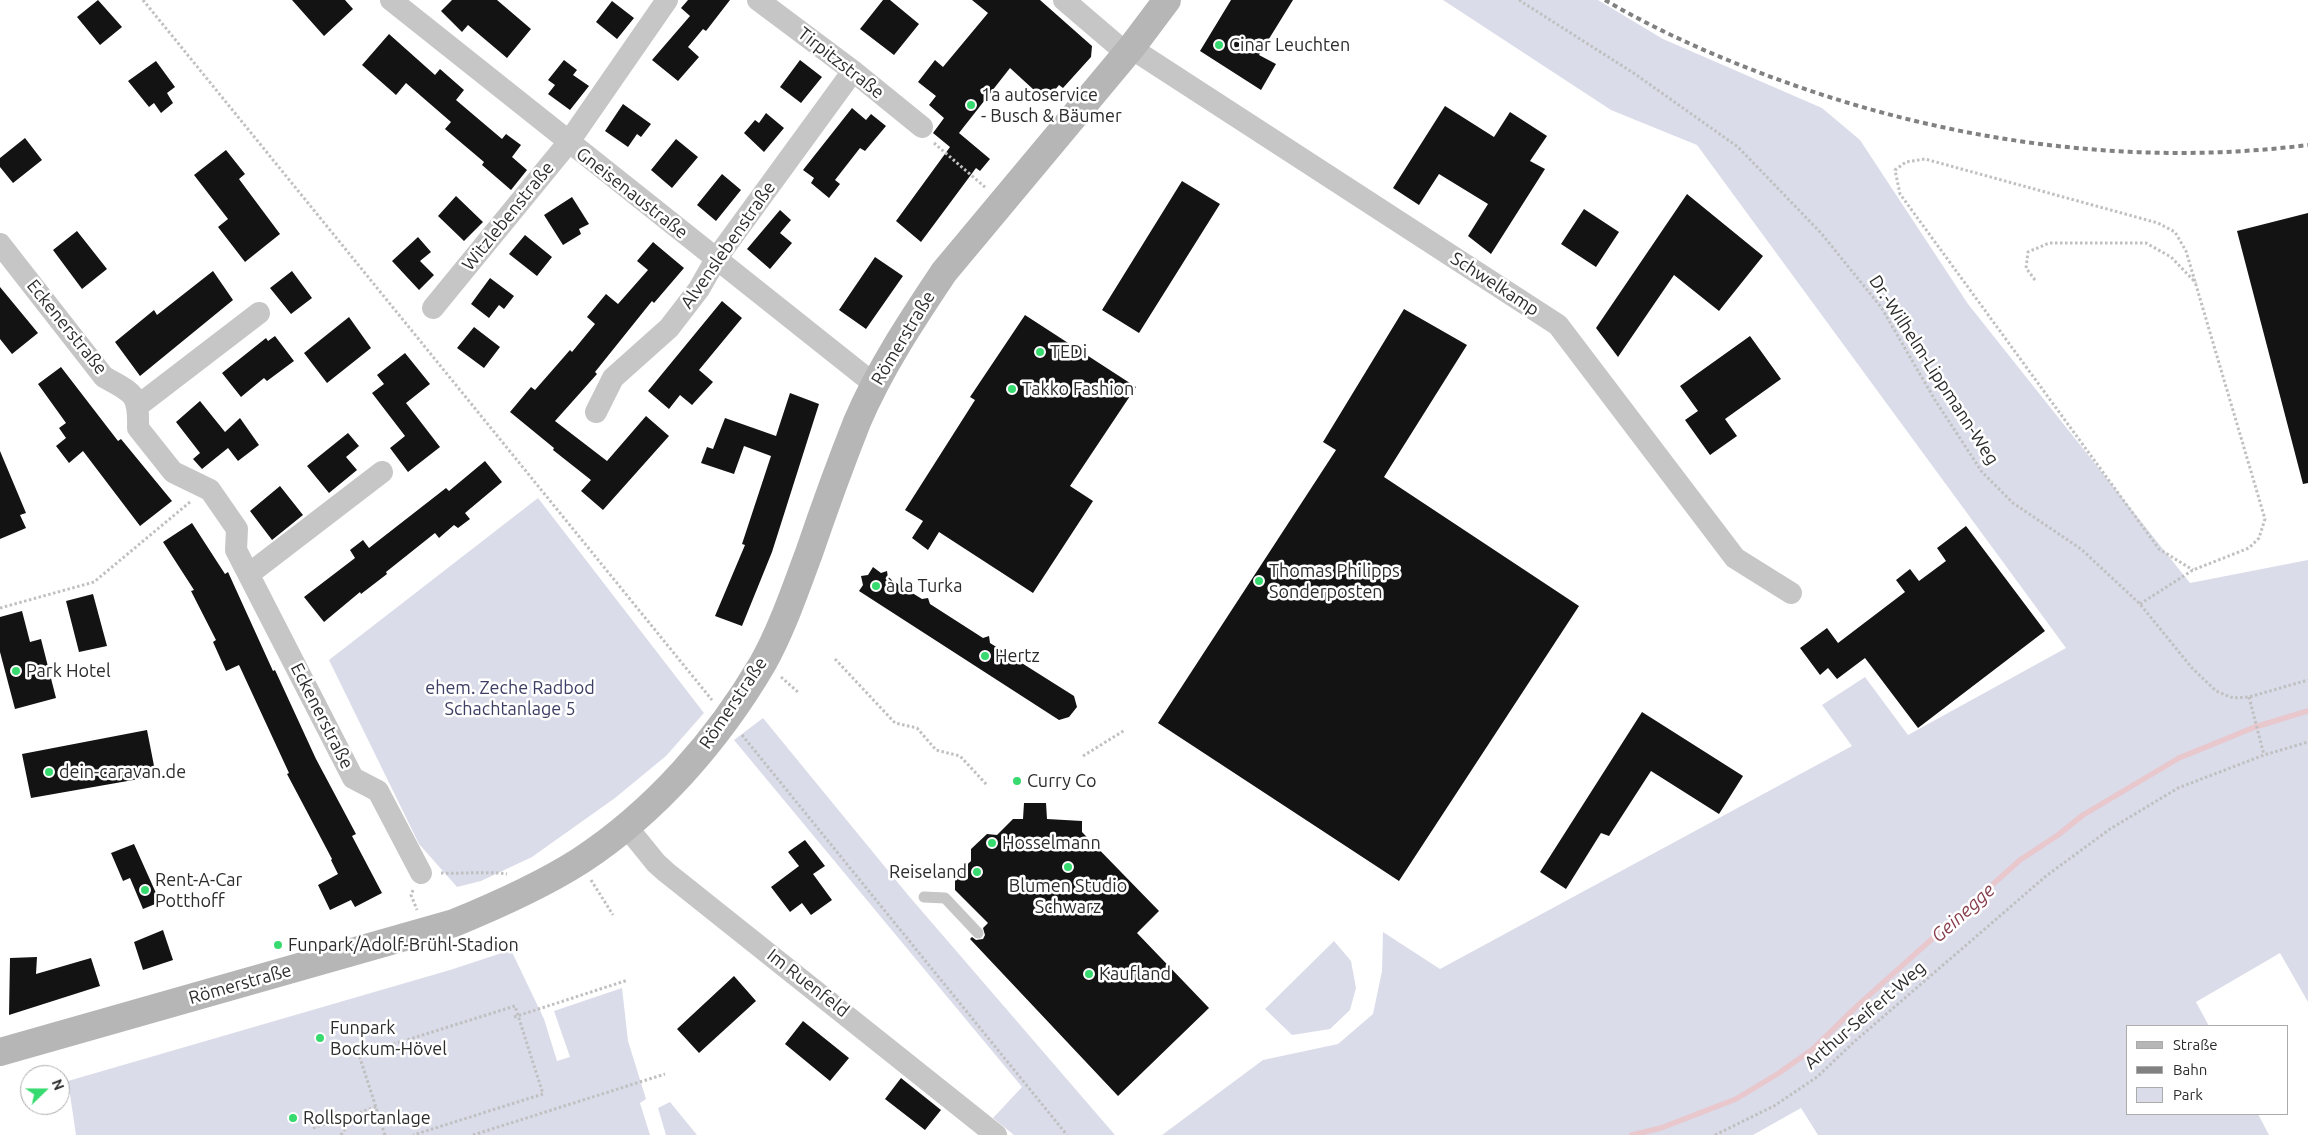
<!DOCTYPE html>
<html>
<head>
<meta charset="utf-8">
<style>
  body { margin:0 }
  #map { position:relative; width:2308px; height:1135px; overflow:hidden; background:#fff; font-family:Ubuntu,sans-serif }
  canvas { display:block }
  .legend { position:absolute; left:2126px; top:1025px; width:162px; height:90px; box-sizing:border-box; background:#fff; border:1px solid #ababab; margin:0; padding:6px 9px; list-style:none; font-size:15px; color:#2c2c2c }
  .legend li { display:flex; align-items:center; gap:10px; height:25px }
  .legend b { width:25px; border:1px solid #ababab }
  .north { position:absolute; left:20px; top:1065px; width:50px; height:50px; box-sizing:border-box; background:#fff; border:1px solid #ababab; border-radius:50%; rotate:68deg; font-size:14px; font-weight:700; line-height:20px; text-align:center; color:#2c2c2c }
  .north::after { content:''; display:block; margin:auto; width:18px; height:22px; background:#37da6e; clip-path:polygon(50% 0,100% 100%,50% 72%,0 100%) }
</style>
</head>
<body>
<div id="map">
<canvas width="2308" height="1135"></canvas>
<ul class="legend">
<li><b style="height:6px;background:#b6b6b6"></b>Straße</li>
<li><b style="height:6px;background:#818181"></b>Bahn</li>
<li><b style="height:14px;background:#dadce9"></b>Park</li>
</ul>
<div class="north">N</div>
</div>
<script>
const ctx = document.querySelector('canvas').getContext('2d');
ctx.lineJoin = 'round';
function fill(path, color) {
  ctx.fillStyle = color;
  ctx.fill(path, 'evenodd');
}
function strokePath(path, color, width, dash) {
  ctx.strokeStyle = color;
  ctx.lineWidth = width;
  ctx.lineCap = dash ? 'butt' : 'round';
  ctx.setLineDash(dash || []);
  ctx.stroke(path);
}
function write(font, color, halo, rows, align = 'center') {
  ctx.font = font + ' Ubuntu,sans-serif';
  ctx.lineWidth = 5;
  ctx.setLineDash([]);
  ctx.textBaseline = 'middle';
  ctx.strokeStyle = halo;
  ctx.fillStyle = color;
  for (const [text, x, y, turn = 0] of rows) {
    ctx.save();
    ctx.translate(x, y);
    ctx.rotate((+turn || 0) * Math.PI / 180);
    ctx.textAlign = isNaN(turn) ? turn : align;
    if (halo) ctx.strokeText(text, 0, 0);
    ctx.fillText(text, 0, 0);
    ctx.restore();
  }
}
fill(new Path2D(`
  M1443 0H1598L1663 39 1822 108 1860 140 1968 304 2190 583 2308 560V1002L2280 953 2196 1002 2209 1026H2127V1114H2258L2269 1135H1818L1801 1108 1753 1135H1162L1263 1060 1338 1044 1373 1014 1382 971 1383 932 1440 969 1852 746 1822 705 1865 677 1908 735 2066 648 1697 145 1611 110Z
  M538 498 704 713 666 756 615 798 532 857 481 881 457 887 419 844 329 660Z
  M763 718 908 895 1115 1135H1014L993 1118 1022 1087 734 740Z
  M1334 941 1351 961 1356 988 1350 1010 1330 1029 1292 1035 1265 1009Z
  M511 950 544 1019 557 1061 570 1057 554 1011 622 988 628 1041 646 1099 640 1103 650 1135H76L68 1081 450 970Z
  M670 1102 697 1135H666L658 1108Z`), '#dadce9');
strokePath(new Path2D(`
  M1632 1135 1661 1128 1736 1099 1779 1073 1813 1049 1856 1007 2020 860 2058 835 2083 815 2179 758 2255 727 2308 711`), '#e8c7cd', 5.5);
fill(new Path2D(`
  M98 0 122 27 100 45 77 17Z
  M292 0H345L353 9 324 36Z
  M452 0H497L531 29 507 58 468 25 462 32 441 11Z
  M688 0H730L706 31 703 29 688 47 699 57 678 81 652 60 690 16 681 8Z
  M883 0H890L919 24 894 55 860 29Z
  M972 0H1040L1092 46 1091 57 1063 88 1059 85 1046 101 1010 68 959 133 990 159 980 171 976 168 921 242 896 221 950 147 933 133 944 118 929 105 936 96 918 82 935 60 943 67 988 13Z
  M1231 0H1293L1259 55 1276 64 1261 90 1200 51Z
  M612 1 634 18 617 39 596 22Z
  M389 34 435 75 440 69 464 90 456 100 502 139 506 134 521 145 512 157 527 170 511 190 482 165 484 162 445 129 451 122 406 83 396 95 362 65Z
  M564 60 577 70 573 75 589 86 570 110 548 94 555 85 548 80Z
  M800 60 822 77 801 103 780 87Z
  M156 61 175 87 167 93 173 103 161 113 154 103 149 107 128 81Z
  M623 104 651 124 641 137 637 134 628 147 605 131Z
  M1445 106 1494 137 1510 112 1547 136 1530 161 1545 169 1491 254 1468 236 1488 204 1439 174 1419 205 1393 188Z
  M852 108 866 120 871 114 886 126 865 151 860 148 835 180 840 184 829 198 811 183 814 178 803 170Z
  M766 113 784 128 764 152 744 133 755 120 759 123Z
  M25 138 42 160 13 183 0 167V158Z
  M676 139 698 157 672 188 651 170Z
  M226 150 245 174 239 179 280 234 245 262 218 227 228 219 194 175Z
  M722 174 741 190 716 221 697 205Z
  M1182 181 1220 204 1139 333 1102 310Z
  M1687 194 1763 256 1719 311 1674 275 1618 357 1596 328Z
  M456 196 483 222 464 241 438 216Z
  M572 197 589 224 579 229 581 234 563 245 544 215Z
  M1584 209 1619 232 1596 267 1561 244Z
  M780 210 791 220 780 233 792 243 770 269 747 249Z
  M2308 213V483L2303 484 2237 231Z
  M77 231 107 269 82 289 53 250Z
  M525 235 552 257 537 276 509 254Z
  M418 237 431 252 420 261 434 275 419 290 392 261Z
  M653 242 684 268 654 303 652 301 595 372 597 374 555 421 607 461 646 416 669 436 603 510 581 491 591 480 553 450 554 448 510 412 531 387 535 390 570 350 572 352 595 324 587 317 606 294 618 304 648 270 637 261Z
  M875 257 903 276 866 329 839 310Z
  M213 271 233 300 140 376 115 342 154 310 157 315Z
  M292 271 312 298 291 314 270 288Z
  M490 278 514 296 504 309 499 305 489 318 471 304Z
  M0 287 38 333 12 354 0 339Z
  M722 301 742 318 699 370 713 382 692 405 680 395 669 409 648 391Z
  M1404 309 1467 345 1384 477 1579 606 1399 881 1158 723 1336 450 1323 442Z
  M1025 315 1136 387 1070 486 1093 501 1033 593 939 532 928 550 912 538 923 521 905 510 975 400 970 397Z
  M349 317 371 348 327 383 304 353Z
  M474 327 500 347 484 368 457 348Z
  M275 336 294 361 267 381 264 378 241 397 222 373 266 338 268 341Z
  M1750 336 1781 379 1725 419 1737 436 1710 455 1685 420 1698 411 1680 386Z
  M405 353 430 384 406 403 440 447 408 472 390 448 405 436 372 393 384 384 377 375Z
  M61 367 118 441 121 439 172 501 140 526 83 451 69 463 56 446 66 438 59 428 66 423 38 384Z
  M790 393 819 404 772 552 742 626 715 616 745 545 742 544 771 456 744 446 734 474 701 463 707 447 713 449 725 418 776 436Z
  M200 401 225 432 240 418 259 445 238 461 228 448 202 469 193 459 200 453 176 422Z
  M348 433 359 446 346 457 357 470 329 493 307 466Z
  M0 451 26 513 20 515 26 528 0 539Z
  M485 461 502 482 465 513 470 519 458 528 454 525 439 538 435 533 386 572 387 574 361 594 360 592 324 622 304 597 355 558 350 550 363 540 369 548 446 488 449 491Z
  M280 486 303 515 272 540 250 511Z
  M192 523 225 574 228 572 273 671 275 670 316 759 356 834 352 836 382 893 355 907 351 900 330 910 318 885 338 874 331 860 332 859 287 774 289 773 239 665 226 671 213 642 216 640 191 591 194 590 163 542Z
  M1966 526 2045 631 1918 728 1865 658 1837 679 1828 668 1820 675 1800 648 1827 628 1838 643 1905 592 1896 580 1910 569 1919 581 1946 561 1937 548Z
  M873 567 881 573 887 571 888 578 922 599 928 598 930 604 983 638 989 636 990 643 1074 696 1077 707 1069 717 1059 720 859 591 863 585 861 576 868 575Z
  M93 594 107 646 79 652 66 601Z
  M22 611 30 642 41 639 56 698 15 709 0 652V617Z
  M1642 712 1743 776 1719 814 1651 771 1609 836 1601 833 1566 889 1540 872Z
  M147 730 156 776 31 798 22 754Z
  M1024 803H1046L1047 819 1082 821V832L1159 911 1137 933 1209 1008 1118 1096 970 939 972 937 976 940 983 939 985 935 983 928 988 923 955 890V876L971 861V849L987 834 997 835 1013 819H1023Z
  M805 840 825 866 813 874 832 900 811 915 802 903 790 912 771 887 799 866 788 852Z
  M134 844 160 902 143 909 130 878 123 881 111 853Z
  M163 930 173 960 143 970 134 942Z
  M37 957 36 974 91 958 100 986 9 1015 10 958Z
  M734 976 756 1001 699 1053 677 1029Z
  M803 1021 849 1058 830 1081 785 1044Z
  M901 1078 941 1110 925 1130 885 1099Z`), '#131313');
strokePath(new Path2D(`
  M143 0 712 700
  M1519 0 1635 74 1738 147 1821 233 1881 307 1935 400 1982 472 2013 503 2081 549 2140 604 2192 668 2216 691 2233 698 2249 697 2308 680
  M934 143 986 188
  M2035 280 2026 268 2028 252 2049 243H2146L2171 257 2196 283
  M2140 604 2193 570 2249 548 2259 538 2265 519 2186 251 2175 232 2158 223 1925 159 1906 162 1895 170 1900 194 2159 549 2193 570
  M0 608 94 582 190 502
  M835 659 895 723 917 728 936 750 960 756 987 785
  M781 677 799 693
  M2249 697 2264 755
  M742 735 1067 1135
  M1083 756 1125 730
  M441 873C463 874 485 871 507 874
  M591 880 613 915
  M413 890 411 895 417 910
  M514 1017 628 980
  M313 1128 354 1114
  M341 1135 355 1114 378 1106
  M385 1135 359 1055 515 1006 543 1094 413 1135
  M473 1135 665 1074
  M1715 1135 1774 1106 1817 1077 1855 1041 1986 928 2046 876 2110 829 2178 788 2264 755 2308 742`), '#c0c0c0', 3, [2.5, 2.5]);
strokePath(new Path2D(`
  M924 897 945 898 978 933`), '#c6c6c6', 11);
strokePath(new Path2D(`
  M391 0 874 384
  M758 0 853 71 922 127
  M1064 0 1126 53
  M1131 48 1558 325 1735 558 1791 593
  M0 244 104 377C133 393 139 393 138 428L173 472 210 490 237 529 236 550 353 778 378 791 421 873
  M433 308 568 143 667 0
  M139 405 259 313
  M596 412 613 378 669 328 699 289 716 259 853 71
  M249 574 382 472
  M626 826 656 863 666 872 996 1135`), '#c6c6c6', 22);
strokePath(new Path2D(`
  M0 1052 454 923C493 907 544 884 580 861 655 812 718 740 763 663 782 629 795 590 809 553 824 509 840 465 857 422 880 368 912 320 944 272L1131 48 1167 0`), '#b6b6b6', 28);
strokePath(new Path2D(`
  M1605 0C1656 30 1710 54 1766 75 1938 140 2125 168 2308 145`), '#818181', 4, [5, 4]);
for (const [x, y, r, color] of [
  [1219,45,5,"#37da6e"],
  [971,105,5,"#37da6e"],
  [1040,352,5,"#37da6e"],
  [1012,389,5,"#37da6e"],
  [1259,581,5,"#37da6e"],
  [876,586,5,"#37da6e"],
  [985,656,5,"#37da6e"],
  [16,671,5,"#37da6e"],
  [49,772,5,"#37da6e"],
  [1017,781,5,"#37da6e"],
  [992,843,5,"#37da6e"],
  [1068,867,5,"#37da6e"],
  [977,872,5,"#37da6e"],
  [145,890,5,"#37da6e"],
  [278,945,5,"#37da6e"],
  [1089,974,5,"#37da6e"],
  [320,1038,5,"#37da6e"],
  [293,1118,5,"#37da6e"]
]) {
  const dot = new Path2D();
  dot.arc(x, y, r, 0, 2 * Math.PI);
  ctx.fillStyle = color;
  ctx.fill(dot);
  strokePath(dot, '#fff', 2);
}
write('18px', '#2c2c2c', '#fff', [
  ["Cinar Leuchten",1229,45],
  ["1a autoservice",981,95],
  ["- Busch & Bäumer",981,116],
  ["TEDi",1050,352],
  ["Takko Fashion",1022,389],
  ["Thomas Philipps",1269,571],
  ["Sonderposten",1269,592],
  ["à la Turka",886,586],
  ["Hertz",995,656],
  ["Park Hotel",26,671],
  ["dein-caravan.de",59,772],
  ["Curry Co",1027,781],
  ["Hosselmann",1002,843],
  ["Reiseland",967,872,"right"],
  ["Rent-A-Car",155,880],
  ["Potthoff",155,901],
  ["Blumen Studio",1068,886,"center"],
  ["Schwarz",1068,907,"center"],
  ["Funpark/Adolf-Brühl-Stadion",288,945],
  ["Kaufland",1099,974],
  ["Funpark",330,1028],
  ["Bockum-Hövel",330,1049],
  ["Rollsportanlage",303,1118]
], 'left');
write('18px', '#2c2c2c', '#fff', [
  ["Tirpitzstraße",841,63,38],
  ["Gneisenaustraße",632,193,38],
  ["Witzlebenstraße",508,216,-51],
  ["Alvenslebenstraße",728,245,-55],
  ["Schwelkamp",1495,284,33],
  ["Eckenerstraße",67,327,51],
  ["Römerstraße",903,338,-59],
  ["Dr.-Wilhelm-Lippmann-Weg",1934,370,57],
  ["Römerstraße",733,703,-56],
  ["Eckenerstraße",322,716,63],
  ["Im Ruenfeld",808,983,38],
  ["Römerstraße",240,984,-16],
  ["Arthur-Seifert-Weg",1865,1015,-41]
]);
write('18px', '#3c3e64', '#fff', [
  ["ehem. Zeche Radbod",510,688],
  ["Schachtanlage 5",510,709]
]);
write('italic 19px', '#883f4e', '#fff', [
  ["Geinegge",1963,913,-42]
]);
</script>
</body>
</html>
